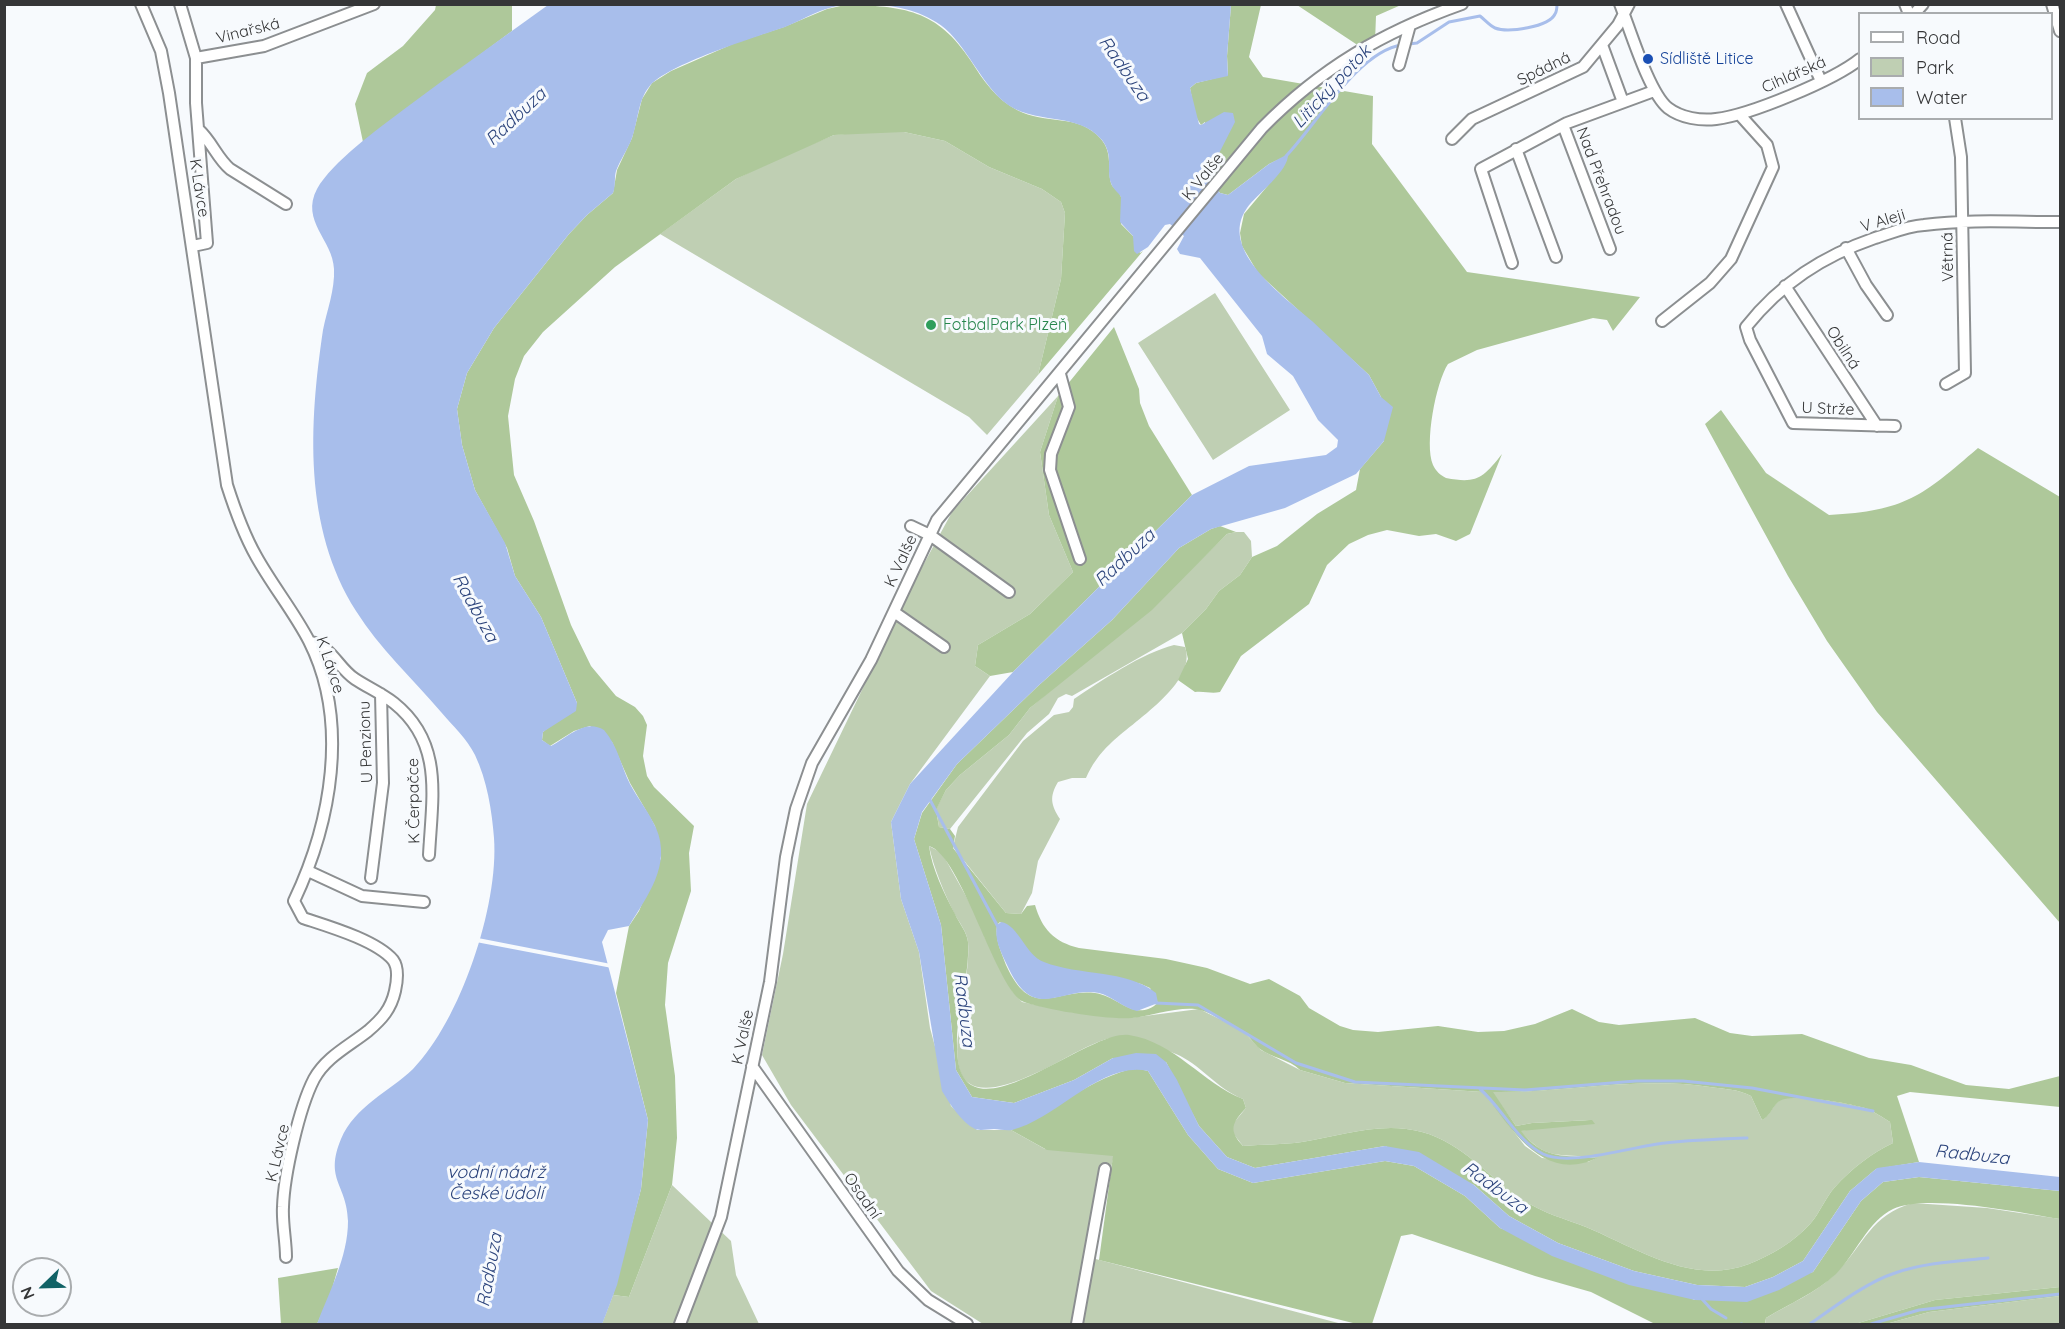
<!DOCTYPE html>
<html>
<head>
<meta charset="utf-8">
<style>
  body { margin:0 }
  #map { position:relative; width:2065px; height:1329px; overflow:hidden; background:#f7fafd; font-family:Quicksand,sans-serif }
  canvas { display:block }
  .frame { position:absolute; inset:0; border:6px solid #353637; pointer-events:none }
  .legend { position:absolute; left:1858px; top:12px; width:195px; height:108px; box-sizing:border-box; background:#f7fafd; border:2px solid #a9acae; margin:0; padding:8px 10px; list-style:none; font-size:18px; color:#353637 }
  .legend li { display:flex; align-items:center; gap:12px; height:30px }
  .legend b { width:30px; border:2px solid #a9acae }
  .north { position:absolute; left:12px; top:1257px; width:60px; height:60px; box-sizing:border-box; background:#f7fafd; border:2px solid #a9acae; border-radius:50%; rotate:247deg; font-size:16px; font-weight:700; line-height:24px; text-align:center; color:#353637 }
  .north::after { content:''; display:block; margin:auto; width:21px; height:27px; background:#116266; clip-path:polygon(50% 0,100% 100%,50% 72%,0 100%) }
</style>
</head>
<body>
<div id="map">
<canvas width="2065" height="1329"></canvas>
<div class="frame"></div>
<ul class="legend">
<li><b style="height:8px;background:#fff"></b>Road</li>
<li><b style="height:16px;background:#bfcfb3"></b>Park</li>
<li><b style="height:16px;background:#a8beeb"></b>Water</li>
</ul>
<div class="north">N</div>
</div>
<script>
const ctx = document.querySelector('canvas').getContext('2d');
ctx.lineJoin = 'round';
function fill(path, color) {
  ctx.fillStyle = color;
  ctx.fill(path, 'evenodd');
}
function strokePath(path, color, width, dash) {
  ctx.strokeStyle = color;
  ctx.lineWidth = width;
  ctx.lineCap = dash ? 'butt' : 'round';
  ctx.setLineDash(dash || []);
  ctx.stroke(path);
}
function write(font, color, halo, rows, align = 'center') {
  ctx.font = font + ' Quicksand,sans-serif';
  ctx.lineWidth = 6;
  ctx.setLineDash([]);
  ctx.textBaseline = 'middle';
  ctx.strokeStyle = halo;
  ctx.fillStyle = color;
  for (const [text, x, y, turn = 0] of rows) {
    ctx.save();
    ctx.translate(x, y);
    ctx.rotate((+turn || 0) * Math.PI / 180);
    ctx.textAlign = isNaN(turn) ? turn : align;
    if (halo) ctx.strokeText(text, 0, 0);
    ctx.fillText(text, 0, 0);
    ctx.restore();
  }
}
fill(new Path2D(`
  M867 132H904L945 141 989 167 1042 189 1061 202 1065 213 1061 279 1038 375 987 435 969 417 660 234 736 179 776 159 834 135Z
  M1215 293 1290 410 1213 460 1138 343Z
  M1058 396 1040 452 1049 515 1073 572 1030 614 978 645 975 666 990 676 910 784 891 822 901 899 919 952 930 1028 951 1106 977 1130H1011L1045 1149 1121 1095 1114 1156 1088 1257 1342 1324H983L931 1291 791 1105 762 1055 783 954 807 804 914 582 952 512Z
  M1236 532H1244L1251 541 1252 557 1240 575 1219 591 1206 609 1182 633 1072 696 1066 694 1058 698 1049 714 1027 733 950 829 939 827 936 809 946 790 960 775 1009 735 1030 708 1179 581 1227 534Z
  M1174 645 1185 647C1198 683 1132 722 1110 744 1100 753 1091 766 1086 778H1072L1058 782C1049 797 1051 805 1060 819L1038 861 1032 893 1021 914 1006 913 953 847 958 827 1023 741 1054 715 1069 712 1073 707 1074 699C1101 681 1142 653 1174 645Z
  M929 846 942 853 977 916 985 938 1013 992 1022 1002 1070 1012 1129 1018 1199 1009 1242 1030 1261 1050 1300 1070 1345 1083 1483 1092 1525 1146 1542 1158 1588 1162 1596 1158C1559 1152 1549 1163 1520 1131L1592 1120 1532 1123 1516 1126 1492 1092C1565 1093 1638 1076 1710 1087 1724 1089 1738 1089 1751 1096L1762 1120C1772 1115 1773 1101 1785 1098 1802 1095 1848 1103 1865 1108 1874 1111 1883 1118 1890 1122L1893 1143C1872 1153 1851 1169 1835 1187 1825 1198 1820 1213 1810 1224 1794 1242 1771 1255 1749 1264 1692 1286 1636 1248 1586 1227 1565 1219 1543 1213 1523 1200 1489 1178 1463 1143 1422 1132 1381 1121 1342 1136 1302 1142 1282 1145 1263 1144 1243 1146L1232 1132V1125L1246 1108 1243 1099C1217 1089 1200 1064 1176 1054 1158 1046 1133 1041 1114 1038 1101 1036 1051 1067 1036 1073 912 1131 973 1004 968 942 967 932 959 922 954 913 944 892 934 869 929 846Z
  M672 1185 731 1241 736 1275 759 1324H602L613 1295 629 1297Z
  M1913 1203 1987 1208 2060 1219V1287L1935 1300 1855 1324H1765L1766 1318C1789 1304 1818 1292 1836 1273 1865 1244 1870 1215 1913 1203Z
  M2060 1296V1324H1886L1929 1312Z`), '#bfcfb3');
fill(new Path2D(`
  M436 5H512V31L363 142 355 104 367 73 403 46 435 10Z
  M845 5C903 6 937 9 971 61 983 80 996 99 1017 110 1045 125 1079 113 1101 139 1113 153 1107 168 1111 183 1112 188 1120 191 1121 197 1123 205 1121 216 1121 224L1133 236 1140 253 1143 251 1038 375 1061 279 1065 213 1061 202 1042 189 989 167 945 141 904 132 834 135 736 179 615 267 543 332 524 356 515 379 508 416 514 475 534 521 571 625 591 666 616 696 635 707 643 716 647 725 643 756 647 776 654 787 694 826 689 853 691 891 668 963 665 1005 675 1076 677 1138 672 1185 629 1297 613 1295 641 1189 648 1120 616 993 629 926 639 911 661 858 655 826 630 783 612 742 590 726 574 731 550 746 542 740 543 732 577 703 541 617 515 576 507 548 475 490 462 445 457 409 467 373 494 328 569 234 587 215 613 193 617 170 632 138 642 99 652 83 671 71 735 43 784 27 827 9Z
  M1231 5H1261L1249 57 1263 77 1373 96 1372 144 1467 272 1640 297 1613 331 1607 320 1593 318 1477 350 1448 364C1436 382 1424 444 1433 465 1436 471 1440 475 1446 478 1477 484 1483 478 1502 454L1470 534 1456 541 1436 534 1419 536 1387 530 1368 535 1349 544 1327 565 1309 604 1241 656 1220 692C1211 694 1205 691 1195 692L1178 680 1188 659 1182 633 1206 609 1219 591 1240 575 1252 557 1277 546 1317 514 1356 490 1360 469 1384 441 1381 397 1369 375 1258 273 1242 246 1240 233 1244 214 1275 177 1288 155 1269 164 1228 195 1220 193 1207 177 1205 122 1201 125 1195 115 1190 88 1196 83 1228 75 1227 56Z
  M1297 5H1401L1376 16 1375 42 1362 48Z
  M1114 327 1139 389 1140 403 1149 426 1192 495 1013 672 990 676 975 666 978 645 1030 614 1073 572 1049 515 1040 452 1058 396Z
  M1721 410 1766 473 1829 515C1906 511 1922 496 1978 448L2060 497V923L1877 712 1827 641 1788 576 1705 424Z
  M1220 526 1236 532 1227 534 1152 610 1030 708 1009 735 960 775 946 790 936 810 939 827 950 829 955 836 953 848 1006 913 1021 914 1027 906 1035 905C1042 929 1054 942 1079 948L1166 959 1207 968 1250 984 1269 979 1300 996 1309 1008 1340 1026 1353 1030 1378 1032 1438 1026 1478 1032 1504 1031 1535 1024 1572 1009 1599 1022 1619 1025 1695 1018 1730 1033 1752 1036 1802 1034 1869 1058 1911 1065 1966 1085 2009 1089 2060 1076V1107L1910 1092 1897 1096 1919 1162 1876 1169 1850 1191 1803 1261 1773 1277 1745 1287 1697 1285 1634 1271 1558 1243 1509 1216 1474 1185 1385 1146 1255 1168 1227 1157 1199 1126 1166 1062 1113 1058 1074 1080 1014 1103 972 1097 956 1070 941 925 914 839 922 813 957 764 1038 686 1112 620 1179 548 1211 529ZM929 846C961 854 997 993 1024 1002 1047 1010 1108 1020 1132 1018 1150 1016 1183 1005 1200 1010 1212 1013 1230 1023 1241 1030 1248 1034 1253 1043 1260 1049 1272 1058 1289 1059 1300 1070L1345 1083 1483 1092C1511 1128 1543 1184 1597 1158 1564 1155 1543 1160 1521 1131L1595 1124 1592 1120 1532 1123 1516 1126 1493 1092C1565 1093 1638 1076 1710 1087 1724 1089 1738 1089 1751 1096L1762 1120C1772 1116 1773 1101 1785 1099 1802 1095 1848 1103 1865 1108 1874 1111 1883 1118 1890 1122L1893 1143C1872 1153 1851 1169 1835 1187 1825 1198 1820 1213 1810 1224 1794 1242 1771 1255 1749 1264 1692 1286 1636 1248 1586 1227 1565 1219 1543 1213 1523 1200 1489 1178 1463 1143 1422 1132 1381 1121 1342 1136 1302 1142 1282 1145 1263 1144 1243 1146 1228 1130 1232 1123 1246 1108L1243 1099C1202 1083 1175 1042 1129 1035 1085 1029 957 1151 957 1046 956 1012 970 977 968 942 967 932 959 923 955 914 944 893 932 869 929 846ZM1000 922C1018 932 1023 951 1040 961 1064 974 1112 976 1141 984L1150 988 1158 1003C1134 1023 1119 996 1095 993 1056 988 1032 1022 1006 965 1001 951 995 940 997 925Z
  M1136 1068 1148 1071 1188 1135 1218 1169 1253 1183 1385 1161 1414 1166 1465 1196 1500 1228 1695 1300 1813 1272 1861 1201 1883 1182 1919 1177 2060 1191V1219C2023 1213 1926 1193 1893 1209 1868 1221 1855 1255 1836 1274 1817 1292 1789 1304 1766 1318L1765 1323 1767 1324H1655L1591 1292 1535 1276 1412 1234 1401 1236 1372 1324H1357L1099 1260 1113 1156 1047 1150 1011 1130C1051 1112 1094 1076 1136 1068Z
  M338 1268 330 1296 317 1324H281L278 1278Z
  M2060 1287V1296L1929 1312 1886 1324H1855L1935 1300Z`), '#aec89a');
fill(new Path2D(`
  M548 5H1231L1227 56 1228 76 1196 83 1190 88 1199 124 1201 125 1224 112 1233 113 1235 122 1207 177 1220 193 1228 195 1269 164 1288 154C1289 171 1257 194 1247 208 1217 250 1285 297 1312 321 1331 339 1350 357 1369 375L1381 397 1393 407 1384 441 1356 474 1285 508 1211 529 1179 548 1112 620 1038 686 957 764 922 812 914 839 941 925 956 1070 972 1097 1014 1103 1074 1080 1113 1058 1136 1053 1156 1054 1166 1062 1177 1080 1199 1126 1227 1157 1255 1168 1385 1146 1419 1152 1474 1185 1509 1216 1558 1243 1634 1271 1697 1285 1745 1287 1773 1277 1803 1261 1850 1191 1877 1168 1919 1162 2060 1177V1191L1919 1177 1883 1182 1861 1201 1813 1272 1779 1290 1747 1302 1695 1300 1629 1285 1552 1256 1500 1228 1465 1196 1414 1166 1385 1161 1253 1183 1218 1169 1188 1135 1148 1071C1101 1061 1057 1119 1012 1130 1006 1131 999 1129 994 1129 988 1129 980 1131 975 1129 961 1122 950 1104 942 1091L919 952 901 899 891 822 910 784 1013 672 1192 495 1249 466 1326 455 1337 447 1338 440 1318 420 1293 376 1267 354 1262 336 1200 258 1180 254 1177 249 1184 236 1170 224 1165 225 1148 247 1137 254 1134 251 1133 236 1120 222 1121 197C1119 193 1112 188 1111 183 1106 169 1114 156 1102 140 1077 110 1034 127 1003 101 978 79 963 38 936 22 908 5 876 3 844 5 822 7 805 19 785 27 756 37 665 65 649 87 638 100 638 122 632 138 628 149 620 160 616 171 614 178 616 186 613 193L587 215 569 234 494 328 467 373 457 409 462 445 475 490 505 543 515 576 541 617 577 703 576 711 543 732 542 740 551 746C568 737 585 718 604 730 618 746 621 766 630 784 638 799 649 812 656 828 672 865 647 896 629 926L608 930 602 942 648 1120 641 1189 617 1285 603 1322 602 1324H317C329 1292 348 1257 348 1221 347 1184 324 1180 341 1139 355 1106 389 1092 413 1069 460 1021 499 906 494 838 492 811 487 780 475 755 467 739 453 726 441 712 413 679 379 648 356 611 303 527 309 424 323 330 327 310 335 290 334 269 333 240 300 221 317 189 332 162 378 129 403 110 451 74 500 40 548 5Z
  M1001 922C1019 925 1025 955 1044 962 1079 976 1126 969 1156 993L1158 1003 1137 1011C1123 1008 1112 996 1099 993 1060 986 1034 1025 1007 965 1001 952 994 940 997 925Z`), '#a8beeb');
fill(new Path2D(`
  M478 938 611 964 612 968 476 942Z`), '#f7fafd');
strokePath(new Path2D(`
  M1409 44 1417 43 1449 22 1480 16C1485 20 1490 26 1495 28 1508 33 1549 27 1555 14 1557 11 1557 8 1557 4
  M1286 156C1316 125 1358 51 1402 45
  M929 798 998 927
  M1156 1003 1198 1005 1296 1063 1355 1082 1525 1090 1636 1081H1683L1752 1088 1873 1111
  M1480 1089C1502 1108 1516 1140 1543 1154 1570 1167 1634 1146 1665 1143 1692 1140 1720 1139 1747 1138
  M1702 1299 1711 1309 1726 1318
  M1741 1324H1742
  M1810 1324C1834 1307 1867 1282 1895 1273 1923 1263 1957 1261 1988 1258
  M1871 1324 1919 1310 2060 1294`), '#a8beeb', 3);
const minor = new Path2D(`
  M141 4 161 51 169 93 227 485C235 510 243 533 256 556 272 585 294 612 309 641 350 722 331 823 294 901L303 918C327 926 376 940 393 960 399 968 397 982 395 991 391 1009 382 1019 368 1031 349 1046 326 1057 314 1079 299 1108 284 1175 283 1207 282 1223 286 1241 286 1257
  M180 4 196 58V103L207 243 193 246
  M1620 4C1630 29 1649 93 1668 108 1681 118 1701 121 1716 119 1750 115 1834 80 1860 59
  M1786 4 1821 81
  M1905 4 1909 14
  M2052 4 2060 31
  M1914 14 1923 4
  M1602 45 1623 102
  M196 58 264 46 374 4
  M1399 65 1410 25
  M1563 125 1610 249
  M199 130C212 142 217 158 230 169L286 204
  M1452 139 1472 119 1583 67 1618 25 1629 4
  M1516 149 1556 257
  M1846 248 1866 285 1887 315
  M1512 263 1481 169 1567 123 1654 91
  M1785 286 1877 426
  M1662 321 1710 283 1731 259 1773 167 1767 145 1740 115
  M1060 374 1069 407 1051 454 1050 470 1080 559
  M1946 384 1965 373 1961 157 1955 118
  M1895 426 1793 423 1750 340 1746 327C1781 283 1823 256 1875 238 1891 233 1907 226 1924 225 1969 219 2015 222 2060 222
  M911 526 930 535 1009 592
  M894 612 944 647
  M310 642C331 645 338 668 355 679 367 687 381 693 394 703 444 743 432 797 429 855
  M308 871 362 896 424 902
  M371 878 383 783 381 694
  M752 1066 898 1271 928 1300 967 1324
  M680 1324 721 1217 770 982 786 857 796 809 812 763 871 660 937 520 1262 128C1321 68 1383 32 1462 4
  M1077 1324 1105 1169`);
strokePath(minor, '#8c8f91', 14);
strokePath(minor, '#fff', 10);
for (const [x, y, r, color] of [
  [1648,59,6,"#1a4fb4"],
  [931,325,6,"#2e9e5b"]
]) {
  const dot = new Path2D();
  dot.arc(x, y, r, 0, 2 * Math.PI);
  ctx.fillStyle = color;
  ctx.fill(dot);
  strokePath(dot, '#f7fafd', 2);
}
write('16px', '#353637', '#f7fafd', [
  ["Vinařská",248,31,-14],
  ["Spádná",1544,69,-26],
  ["Cihlářská",1794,75,-24],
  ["K Valše",1203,177,-51],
  ["Nad Přehradou",1601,181,69],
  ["K Lávce",199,188,81],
  ["V Aleji",1883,221,-17],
  ["Větrná",1948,257,-91],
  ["Obilná",1843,348,57],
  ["U Strže",1828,409,2],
  ["K Valše",901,561,-65],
  ["K Lávce",330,665,72],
  ["U Penzionu",366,742,-92],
  ["K Čerpačce",414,801,-91],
  ["K Valše",743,1037,-78],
  ["K Lávce",278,1153,-77],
  ["Osadní",862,1196,55]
]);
write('16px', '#164399', '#f7fafd', [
  ["Sídliště Litice",1660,59]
], 'left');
write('16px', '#27864d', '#f7fafd', [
  ["FotbalPark Plzeň",943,325]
], 'left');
write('italic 18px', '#2c447c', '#f7fafd', [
  ["Radbuza",1124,69,55],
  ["Litický potok",1332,87,-47],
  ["Radbuza",516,117,-43],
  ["Radbuza",1125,558,-43],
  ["Radbuza",475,608,61],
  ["Radbuza",964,1010,83],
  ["Radbuza",1972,1155,6],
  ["vodní nádrž",496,1173],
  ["České údolí",496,1194],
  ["Radbuza",1495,1188,36],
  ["Radbuza",490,1270,-80]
]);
</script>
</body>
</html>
